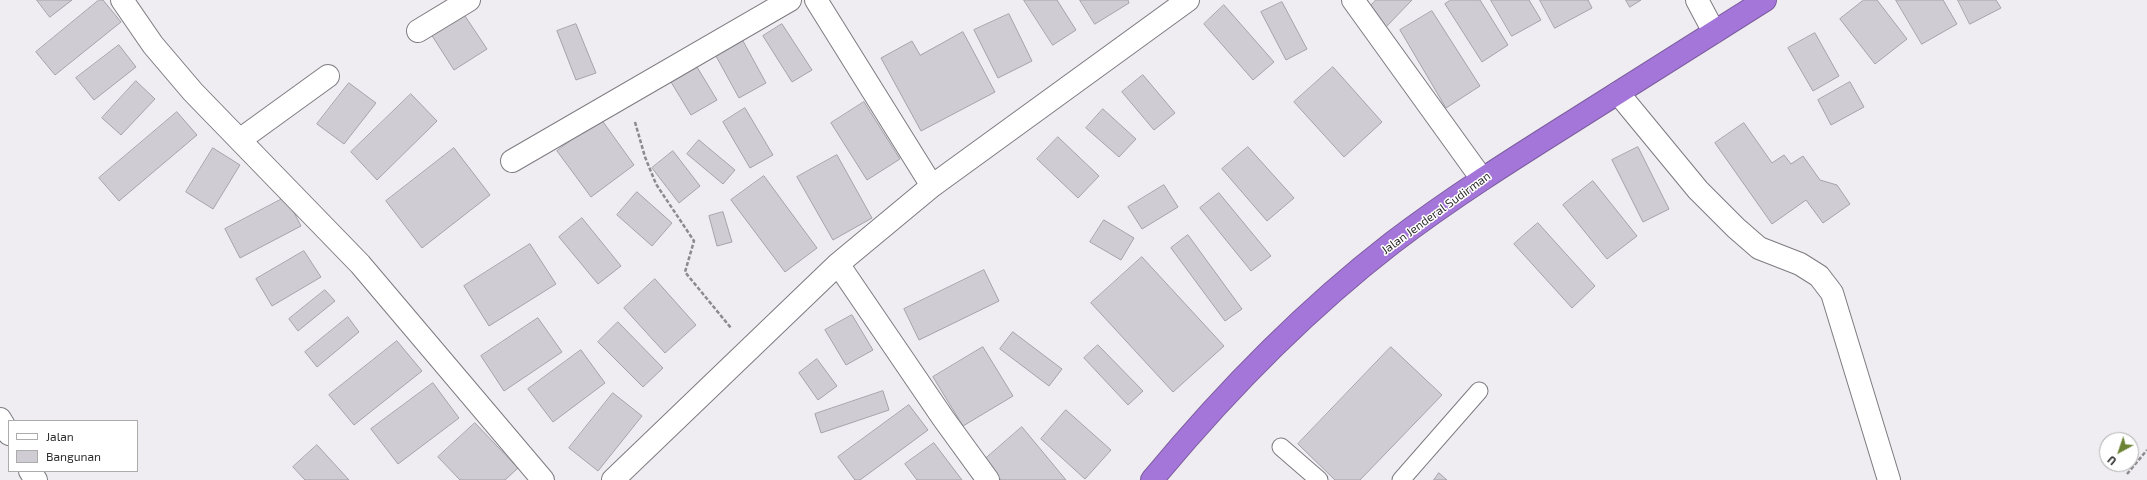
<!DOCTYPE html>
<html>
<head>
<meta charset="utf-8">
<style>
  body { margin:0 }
  #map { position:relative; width:2147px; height:480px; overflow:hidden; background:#efecf2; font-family:"Exo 2",sans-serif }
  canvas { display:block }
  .legend { position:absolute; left:8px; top:420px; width:130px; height:52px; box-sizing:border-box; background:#fff; border:1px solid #acacad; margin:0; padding:5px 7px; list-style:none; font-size:12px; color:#2f2f31 }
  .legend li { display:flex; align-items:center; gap:8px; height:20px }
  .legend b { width:20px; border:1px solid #acacad }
  .north { position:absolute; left:2099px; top:432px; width:40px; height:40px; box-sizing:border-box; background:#fff; border:1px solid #acacad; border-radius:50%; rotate:220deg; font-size:11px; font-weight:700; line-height:16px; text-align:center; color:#2f2f31 }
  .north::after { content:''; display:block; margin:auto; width:14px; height:18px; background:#6b8335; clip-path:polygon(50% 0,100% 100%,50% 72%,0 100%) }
</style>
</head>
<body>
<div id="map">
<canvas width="2147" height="480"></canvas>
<ul class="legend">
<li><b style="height:5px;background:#fff"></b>Jalan</li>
<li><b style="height:11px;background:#cfcdd3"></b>Bangunan</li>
</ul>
<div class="north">U</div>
</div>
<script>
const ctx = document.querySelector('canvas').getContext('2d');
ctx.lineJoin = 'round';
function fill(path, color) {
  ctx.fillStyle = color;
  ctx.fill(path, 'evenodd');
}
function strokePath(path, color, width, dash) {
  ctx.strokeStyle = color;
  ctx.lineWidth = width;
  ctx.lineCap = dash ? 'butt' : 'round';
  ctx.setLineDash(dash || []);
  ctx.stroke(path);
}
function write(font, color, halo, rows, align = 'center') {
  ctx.font = font + ' "Exo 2",sans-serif';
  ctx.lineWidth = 3;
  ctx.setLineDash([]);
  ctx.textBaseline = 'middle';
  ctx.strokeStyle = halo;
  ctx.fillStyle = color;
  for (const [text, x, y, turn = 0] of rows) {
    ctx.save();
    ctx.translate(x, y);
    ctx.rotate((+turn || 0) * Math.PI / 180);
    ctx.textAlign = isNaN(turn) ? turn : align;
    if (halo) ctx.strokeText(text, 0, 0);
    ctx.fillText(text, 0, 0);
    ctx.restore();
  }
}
const building = new Path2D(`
  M37 0H72L50 17Z
  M99 0H103L121 22 55 75 36 52Z
  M1024 0H1057L1076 30 1053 45Z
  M1080 0H1128L1129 3 1095 24Z
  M1376 0H1412L1386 27 1368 9Z
  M1451 0H1480L1508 45 1482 62 1445 4Z
  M1491 0H1529L1541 20 1512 36Z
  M1540 0H1588L1592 8 1555 28Z
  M1626 0H1641L1630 7Z
  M1864 0H1877L1907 39 1875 64 1840 19Z
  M1896 0H1943L1957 24 1922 44Z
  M1958 0H1996L2001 8 1970 24Z
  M1282 2 1307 49 1286 60 1261 12Z
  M1224 5 1274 62 1253 80 1204 24Z
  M461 10 487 49 454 70 429 31Z
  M1432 11 1480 86 1446 108 1400 30Z
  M1009 14 1032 61 998 78 974 30Z
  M576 24 596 73 576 80 557 31Z
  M782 24 812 70 792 82 763 36Z
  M963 32 995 92 921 131 881 58 912 41 920 55Z
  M1815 33 1839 76 1813 91 1788 48Z
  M743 41 766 83 739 98 716 56Z
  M119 45 136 67 94 100 76 78Z
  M697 67 717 100 691 115 671 82Z
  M1333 67 1382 122 1344 157 1294 102Z
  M1143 75 1175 113 1154 130 1122 92Z
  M136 81 155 99 121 135 102 118Z
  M1850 82 1864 107 1831 125 1818 100Z
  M349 83 376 103 344 144 317 124Z
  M411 94 437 121 377 180 351 152Z
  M864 102 900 159 867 180 831 123Z
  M745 108 773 155 750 168 723 122Z
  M1103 109 1136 139 1119 157 1086 128Z
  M177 112 197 135 119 201 99 178Z
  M601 119 634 165 591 197 557 151Z
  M1744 123 1772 163 1784 155 1791 164 1803 156 1820 180 1837 185 1850 204 1823 223 1806 200 1772 224 1715 143Z
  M1058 137 1099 176 1078 198 1037 159Z
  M699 140 735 170 723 184 687 154Z
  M1248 147 1294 198 1267 221 1222 169Z
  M1638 147 1669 209 1643 222 1612 160Z
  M213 148 240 165 213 209 186 192Z
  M454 148 490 195 422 248 386 201Z
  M673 151 700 186 679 203 652 168Z
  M837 155 872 218 833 240 797 177Z
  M764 176 817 248 785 272 731 200Z
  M1593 181 1637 236 1607 259 1563 205Z
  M1164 185 1178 207 1142 229 1128 207Z
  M637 192 672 223 652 246 617 215Z
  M1219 193 1271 256 1251 271 1200 208Z
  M286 197 301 226 240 258 225 229Z
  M723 212 732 242 717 246 709 216Z
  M582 218 621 266 598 284 559 237Z
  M1104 220 1134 238 1121 260 1090 242Z
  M1538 223 1595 286 1572 308 1514 244Z
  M1188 235 1242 309 1225 321 1171 248Z
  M530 244 556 284 489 326 464 286Z
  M304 251 321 277 272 306 256 279Z
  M1142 257 1224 346 1173 392 1091 303Z
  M984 270 999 301 919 340 904 309Z
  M655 279 696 325 665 353 624 308Z
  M325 290 335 301 298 331 289 319Z
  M852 315 873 350 846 365 825 330Z
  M348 317 359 332 317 367 305 352Z
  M538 318 562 352 504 391 481 356Z
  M618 322 663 368 643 387 598 342Z
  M1013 332 1062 369 1049 386 1000 349Z
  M397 341 422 371 354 425 329 395Z
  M1098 345 1143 391 1128 405 1084 358Z
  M983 347 1013 396 963 426 933 377Z
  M1391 347 1442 395 1360 480H1335L1298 444Z
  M581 350 605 383 553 422 528 389Z
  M817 359 837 386 818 400 799 373Z
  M433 383 459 418 398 464 371 429Z
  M883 391 889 410 821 433 815 414Z
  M613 393 642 416 598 471 569 448Z
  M909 405 928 430 860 480H855L838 457Z
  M1066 410 1111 450 1085 479 1041 439Z
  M475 423 518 468 505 480H460L438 457Z
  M1022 427 1066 480H1001L984 460Z
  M934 443 962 480H917L905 464Z
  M317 445 349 480H305L293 467Z
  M1439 473 1447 480H1434Z`);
fill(building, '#cfcdd3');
strokePath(building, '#a5a3a9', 1);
const lane = new Path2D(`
  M1281 447 1319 480
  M1401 480 1479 391`);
const street = new Path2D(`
  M122 0 153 45 193 92 360 264 543 480
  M816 0 932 186
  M1353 0 1482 179
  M1697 0 1714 32
  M418 31 469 0
  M1618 93 1698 190 1736 228 1759 248 1800 264 1819 276 1832 293 1889 480
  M241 139 328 76
  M512 161 790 0
  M838 264 943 418 988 480
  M0 419 9 434
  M30 471 36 480
  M613 480 838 264 932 186 1188 0`);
const highway = new Path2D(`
  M1152 480C1224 393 1303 312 1392 243 1451 198 1513 159 1575 120 1638 80 1701 40 1765 0`);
strokePath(lane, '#7e7b81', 19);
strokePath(street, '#7e7b81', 24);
strokePath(highway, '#7c5d9e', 24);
strokePath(new Path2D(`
  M635 122 645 157 656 184 694 241 685 272 731 328
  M2127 474 2147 450`), '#8c8a8e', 2.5, [4, 2]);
strokePath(lane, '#fff', 17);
strokePath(street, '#fff', 22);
strokePath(highway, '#a576d9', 22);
write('12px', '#2f2f31', '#fff', [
  ["Jalan Jenderal Sudirman",1436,213,-36]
]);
</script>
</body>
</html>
